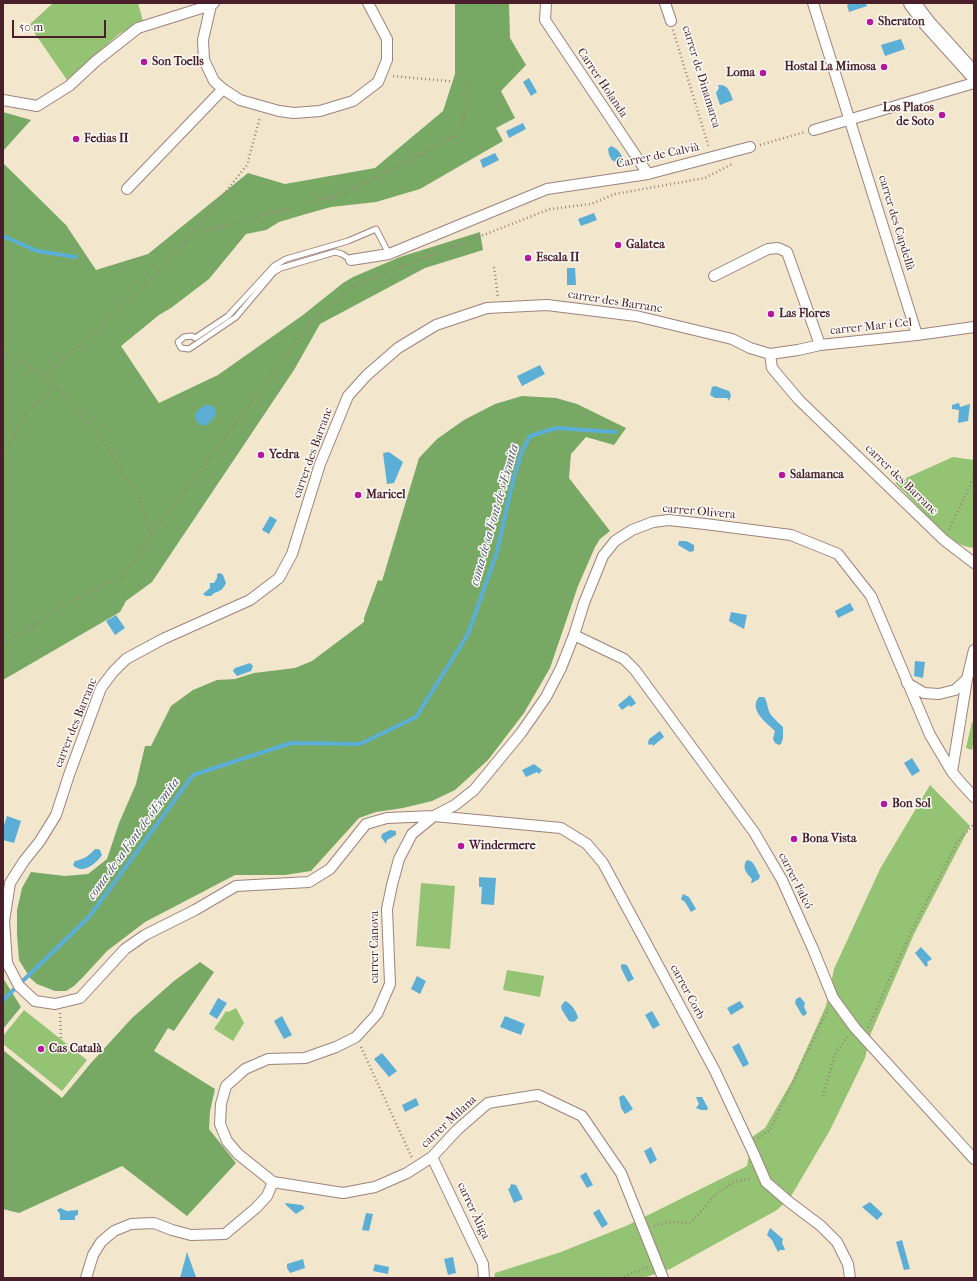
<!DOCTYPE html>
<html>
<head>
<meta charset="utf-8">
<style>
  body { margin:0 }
  #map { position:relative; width:977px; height:1281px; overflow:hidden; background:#f2e6cc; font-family:"IM FELL French Canon",serif }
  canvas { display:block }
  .frame { position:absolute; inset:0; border:4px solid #4a1f2b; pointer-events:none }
  .scale { position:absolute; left:12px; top:20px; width:94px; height:18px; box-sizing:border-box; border:2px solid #4a1f2b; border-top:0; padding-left:5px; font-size:12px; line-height:14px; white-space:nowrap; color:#4a1f2b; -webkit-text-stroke:3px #fdfcf7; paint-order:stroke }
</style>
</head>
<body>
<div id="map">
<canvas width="977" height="1281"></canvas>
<div class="frame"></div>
<div class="scale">50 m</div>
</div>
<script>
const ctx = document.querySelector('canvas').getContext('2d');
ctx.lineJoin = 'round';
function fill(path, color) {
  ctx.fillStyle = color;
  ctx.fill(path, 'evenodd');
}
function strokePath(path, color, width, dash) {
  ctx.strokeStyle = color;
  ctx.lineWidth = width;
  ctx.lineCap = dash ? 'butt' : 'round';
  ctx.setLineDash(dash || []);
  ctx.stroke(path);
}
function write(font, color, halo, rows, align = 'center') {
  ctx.font = font + ' "IM FELL French Canon",serif';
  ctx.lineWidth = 3;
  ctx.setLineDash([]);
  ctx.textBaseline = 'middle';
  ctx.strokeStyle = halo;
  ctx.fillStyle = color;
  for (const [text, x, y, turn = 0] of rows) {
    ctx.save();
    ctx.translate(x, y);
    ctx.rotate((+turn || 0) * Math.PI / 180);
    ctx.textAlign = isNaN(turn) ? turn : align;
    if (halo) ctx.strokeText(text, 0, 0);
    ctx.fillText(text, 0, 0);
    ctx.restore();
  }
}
fill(new Path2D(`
  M53 3H138L143 21 119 34 67 80 29 25Z
  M953 457 974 460V548C968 547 962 546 956 542 935 527 914 501 895 483Z
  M972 722 974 723V738L972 750 966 748Z
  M930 785 970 826 914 934 871 1033 865 1058 830 1130 790 1198 777 1210 670 1269 643 1278H494L495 1273 561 1252 626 1226 747 1166 752 1137 765 1128 792 1081 826 1006 834 969 880 869Z
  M421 883 455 886 450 949 416 946Z
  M507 970 544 976 540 997 503 990Z
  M236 1008 244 1023 233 1041 214 1029 226 1011 228 1012Z
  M24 1010 87 1060 62 1091 3 1044V1036Z`), '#94c373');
fill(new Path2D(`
  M455 3H509L510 38 526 65 501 91 515 118 496 128 503 141 420 189 376 202 331 207 306 214 279 222 266 230 246 234 209 279 171 308 159 315 121 346 159 403 218 375 303 315 343 283 353 277 400 257 480 232 483 250 425 268 320 324 294 370 152 582 126 601 120 612 3 680V163L66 225 96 270 148 254 248 173 285 184 375 168 443 111 455 74Z
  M3 112 31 120 3 151Z
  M522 396 556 398 577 404 626 428 614 445 586 437 571 454 569 478 610 531 600 539 595 547 578 586 550 668 524 713 488 760 455 790 432 801 403 808 376 812 359 818 311 871 285 875H235L145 922 107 951 84 976 74 986 66 991H55L37 984 30 978 19 960 17 934V910L22 888 31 872 65 876 88 874 107 859 119 823 136 784 145 746H151L171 706 193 690 217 680 235 679 254 673 295 668 312 661 364 622V618L378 580 382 581 419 458 437 439 464 420 495 404Z
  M200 962 214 972 174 1031 168 1028 154 1051 215 1089 210 1111 209 1129 236 1163 187 1216 122 1166 19 1213 3 1209V1050L62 1098 91 1063 132 1018 174 981Z
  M3 978 21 1007 3 1029Z`), '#77a965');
fill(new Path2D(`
  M852 3H866L867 6 849 12 847 5Z
  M901 39 905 49 885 56 881 45Z
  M529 78 537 92 531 96 523 82Z
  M718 85C728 84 730 92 733 100L720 105 716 93 719 88Z
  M523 123 526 129 509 138 506 131Z
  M611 146C617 148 623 155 623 161L619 164 612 160 609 155 608 149Z
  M495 153 499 160 483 168 480 160Z
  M594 213 597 220 581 226 578 219Z
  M567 268H575L576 285H567Z
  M540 365 545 374 522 386 517 376Z
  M715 386 729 391 731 395 729 401 727 398H715L710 395 712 387Z
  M959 403 960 407 970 404 968 421 958 423 959 410 952 409V405Z
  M206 405H210L214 407 216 415 207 425H200L196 420 195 414 199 409Z
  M389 452 403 462 394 483 387 484 383 453Z
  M270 516 277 520 269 534 262 530Z
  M679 541H686L694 545V551L690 552 678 545Z
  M220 573 223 575 226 583C220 595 217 589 211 596H206L203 594 210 588V583H214L217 578V574Z
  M850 603 854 610 838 618 835 611Z
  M731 612 747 615 744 629 729 621Z
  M116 615 125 628 115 635 106 621Z
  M915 661 925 662 923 678 914 676Z
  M250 663 253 666 251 671 237 676 233 671 235 668Z
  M630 695 636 703 631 707 629 705 622 710 618 705Z
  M759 697H764C768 702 767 709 771 715 774 719 779 723 783 727V738L781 744 779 745 775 743 773 739 775 731C767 723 748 710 759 697Z
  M660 731 664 737 653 746 652 744 649 745 648 743 649 739Z
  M912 758 920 771 912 776 904 763Z
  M534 764 542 770 539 774 537 772 526 777 522 770Z
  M7 816 21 821 14 843 3 840V828Z
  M390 830 396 831V835L387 840 386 844 381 837 382 834Z
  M95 849H98L100 850 102 855C96 864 82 875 73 865L75 861C84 859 89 856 95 849Z
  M747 860C755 861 756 870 760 876L759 879 752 883H751L752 879C747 874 741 867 747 860Z
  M479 877 496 878 494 905 481 904 482 887H479Z
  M683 894 689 897 696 909 691 912 685 902 681 899Z
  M921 947 932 959 927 962 928 965 926 967 915 953Z
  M623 964 627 965 634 979 628 982 621 968V965Z
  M417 976 426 981 420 994 411 989Z
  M800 997 805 1003 804 1007 807 1013 804 1016 802 1015 795 1003 796 999Z
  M218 998 227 1003 217 1019 209 1014Z
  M565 1001C571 1003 577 1012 578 1018L574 1022 569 1021 562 1010 561 1006Z
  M740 1001 744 1007 731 1015 727 1008Z
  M652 1011 660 1025 653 1029 645 1015Z
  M282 1016 292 1035 284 1039 274 1021Z
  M505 1016 525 1024 521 1035 500 1027Z
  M739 1043 749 1064 743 1067 732 1047Z
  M382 1053 397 1071 389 1077 374 1059Z
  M624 1095 633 1109 625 1114 621 1108 619 1097Z
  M696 1097H702L708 1108 707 1110H701L696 1108 699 1104Z
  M416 1098 419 1105 405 1112 402 1105Z
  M651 1147 657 1160 650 1164 644 1151Z
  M586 1172 593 1185 587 1188 580 1176Z
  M511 1184 516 1185 523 1199 514 1203 508 1189 510 1188Z
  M870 1202 883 1214 877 1220 862 1207Z
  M285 1203 302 1205 305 1208 296 1214 286 1205Z
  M60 1208 67 1211 78 1210V1215L75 1216V1220H60V1214L57 1210Z
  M599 1209 608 1224 602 1228 593 1213Z
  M366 1213 373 1214 369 1231 362 1230Z
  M770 1228 783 1239 782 1243 785 1249 784 1250H780L778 1252 772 1240 767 1235Z
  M902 1240 910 1269 904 1270 896 1242Z
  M187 1252 196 1277 180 1278Z
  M453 1257 456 1273 448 1275 444 1259Z
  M303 1259 305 1268 290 1273 287 1268V1264Z
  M375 1264 389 1267 388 1274 373 1271Z`), '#5baed6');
strokePath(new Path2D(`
  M3 236 37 251 76 257
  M3 1000 89 917 193 775 291 743 360 744 416 717 468 634 496 555 513 481 522 451 530 436 556 428 616 432`), '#5baed6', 4);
const lane = new Path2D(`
  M351 260 342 254 335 252 281 268 274 272 236 317 189 349 181 348 178 342 184 337 192 336 195 338 228 316 274 266 286 259 348 241 376 229 389 254`);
const street = new Path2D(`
  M546 3 545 20 648 174
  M665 3 671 21
  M813 3 917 335
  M211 5 203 40 204 60 214 81 223 89 240 100 279 111 294 113 320 111 353 101 378 82 387 60V39L368 3
  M3 100 37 106 69 86 96 61 138 28 211 5 214 3
  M814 130 974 83
  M127 189 223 89
  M351 260 389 254 547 189 648 174 750 147
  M714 276 768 249 778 248 787 252 820 345
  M770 354 772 368 799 400 944 540 974 563
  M574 635 624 659 635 670 754 832 782 880 813 949 833 998 855 1028 974 1159
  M907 683 924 693 939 694 955 690 967 679
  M952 772 967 679 974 650
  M432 1157 483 1264 484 1278
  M273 1182 238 1154 227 1141 220 1124 221 1104 226 1086 245 1069 268 1059 305 1058 336 1047 356 1037 377 1014 390 984 387 909 392 885 399 859 412 834 434 816 455 805 474 790 521 733 546 697 561 668 574 635 584 603 603 556 615 541 632 530 653 522 669 520 705 524 791 535 838 554 871 596 930 735 952 772 962 784 974 797
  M273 1182 343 1193 375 1187 407 1173 432 1157 457 1130 488 1103 538 1095 582 1116 621 1173 663 1278
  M86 1278 93 1255 101 1242 114 1231 131 1224 154 1223 172 1230 191 1235 225 1234 256 1208 267 1196 273 1182
  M850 1278 848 1264 837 1242 821 1226 788 1201 766 1182 753 1152 715 1071 603 863 587 844 561 828 434 816 387 818 366 824 330 869 309 882 236 886 195 910 145 935 125 949 80 998 55 1004 35 1001 19 986 7 963 4 921 10 883 24 861 40 841 56 815 69 775 101 688 113 672 126 659 163 639 250 600 279 578 292 554 320 464 348 396 367 375 398 348 436 325 487 308 547 305 636 316 732 339 750 348 770 354 798 350 820 345 917 335 974 327`);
const primary = new Path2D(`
  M912 3 927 23 974 75`);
strokePath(lane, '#9e827c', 7);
strokePath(street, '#9e827c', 12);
strokePath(primary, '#9e827c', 18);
strokePath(new Path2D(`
  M673 30 709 148
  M760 145 805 132
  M191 235 345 193 461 133 469 83 392 76
  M494 267 498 298
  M3 351 44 376 99 435 125 477 137 490 151 535
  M44 376 143 288 191 235 247 165 260 117
  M3 449 13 437 28 410 55 388
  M949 530 974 477
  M3 644 42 620 62 606 122 576 135 561 151 535 313 320 353 286 550 209 591 204 615 194 705 178 732 164
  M60 1013 61 1040
  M868 1028 910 934 958 841 974 824
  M361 1047 412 1158
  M823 1096 835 1054 848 1036
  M758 1138 770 1130 828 1009
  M654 1226 668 1222 691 1223 715 1195 734 1182 752 1178
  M620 1278 648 1267`), '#9e827c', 2.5, [1, 3]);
strokePath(lane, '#fff', 5);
strokePath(street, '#fff', 10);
strokePath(primary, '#fff', 16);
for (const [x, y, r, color] of [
  [870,22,4,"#b5179e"],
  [144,62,4,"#b5179e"],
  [884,67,4,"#b5179e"],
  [763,73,4,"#b5179e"],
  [942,115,4,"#b5179e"],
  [76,139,4,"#b5179e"],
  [618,245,4,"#b5179e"],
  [528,258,4,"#b5179e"],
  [771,314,4,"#b5179e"],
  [261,455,4,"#b5179e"],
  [782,475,4,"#b5179e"],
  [358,495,4,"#b5179e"],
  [884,804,4,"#b5179e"],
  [794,839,4,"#b5179e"],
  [461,846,4,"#b5179e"],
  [41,1049,4,"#b5179e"]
]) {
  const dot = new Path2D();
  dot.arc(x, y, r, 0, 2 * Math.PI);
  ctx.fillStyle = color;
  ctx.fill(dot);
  strokePath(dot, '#fdfcf7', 1.5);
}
write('bold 12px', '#4a1f2b', '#fdfcf7', [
  ["Sheraton",878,22],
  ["Son Toells",152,62],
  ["Hostal La Mimosa",876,67,"right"],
  ["Loma",755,73,"right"],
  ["Los Platos",934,108,"right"],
  ["de Soto",934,122,"right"],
  ["Fedias II",84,139],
  ["Galatea",626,245],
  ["Escala II",536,258],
  ["Las Flores",779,314],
  ["Yedra",269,455],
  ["Salamanca",790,475],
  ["Maricel",366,495],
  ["Bon Sol",892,804],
  ["Bona Vista",802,839],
  ["Windermere",469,846],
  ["Cas Català",49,1049]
], 'left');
write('12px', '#4a1f2b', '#fdfcf7', [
  ["carrer de Dinamarca",701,77,73],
  ["Carrer Holanda",602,83,56],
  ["Carrer de Calvià",658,156,-12],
  ["carrer des Capdellà",896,223,73],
  ["carrer des Barranc",615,302,9],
  ["carrer Mar i Cel",871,327,-6],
  ["carrer des Barranc",313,453,-70],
  ["carrer des Barranc",901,480,44],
  ["carrer Olivera",699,512,5],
  ["carrer des Barranc",76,723,-68],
  ["carrer Falcó",795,881,63],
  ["carrer Canova",375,947,-90],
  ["carrer Corb",687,992,62],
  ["carrer Milana",449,1122,-43],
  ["carrer Àliga",473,1211,65]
]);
write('italic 13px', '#51586f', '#fdfcf7', [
  ["coma de sa Font de s'Ermita",495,515,-74],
  ["coma de sa Font de s'Ermita",134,839,-54]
]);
</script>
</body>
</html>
